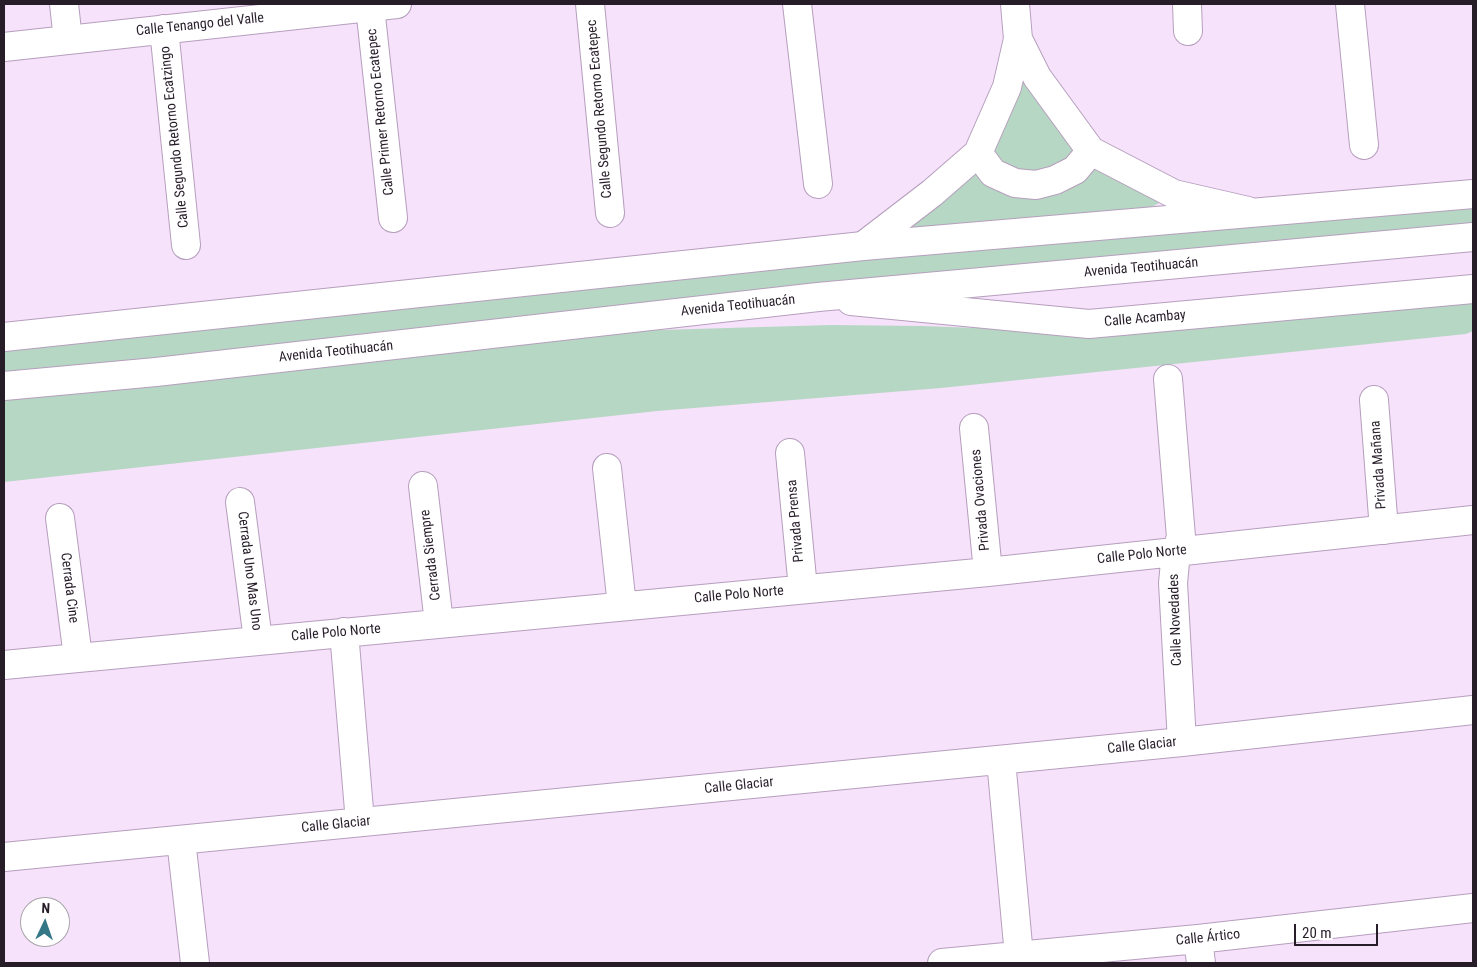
<!DOCTYPE html>
<html>
<head>
<meta charset="utf-8">
<style>
  body { margin:0 }
  #map { position:relative; width:1477px; height:967px; overflow:hidden; background:#f6e2fb; font-family:"Roboto Condensed",sans-serif }
  canvas { display:block }
  .frame { position:absolute; inset:0; border:5px solid #261d28; pointer-events:none }
  .north { position:absolute; left:20px; top:897px; width:50px; height:50px; box-sizing:border-box; background:#fff; border:1px solid #a8a5a9; border-radius:50%; rotate:3deg; font-size:14px; font-weight:700; line-height:20px; text-align:center; color:#261d28 }
  .north::after { content:''; display:block; margin:auto; width:18px; height:22px; background:#347888; clip-path:polygon(50% 0,100% 100%,50% 72%,0 100%) }
  .scale { position:absolute; left:1294px; top:924px; width:84px; height:22px; box-sizing:border-box; border:2px solid #261d28; border-top:0; padding-left:6px; font-size:15px; line-height:18px; white-space:nowrap; color:#261d28; -webkit-text-stroke:4px #fff; paint-order:stroke }
</style>
</head>
<body>
<div id="map">
<canvas width="1477" height="967"></canvas>
<div class="frame"></div>
<div class="north">N</div>
<div class="scale">20 m</div>
</div>
<script>
const ctx = document.querySelector('canvas').getContext('2d');
ctx.lineJoin = 'round';
function fill(path, color) {
  ctx.fillStyle = color;
  ctx.fill(path, 'evenodd');
}
function strokePath(path, color, width, dash) {
  ctx.strokeStyle = color;
  ctx.lineWidth = width;
  ctx.lineCap = dash ? 'butt' : 'round';
  ctx.setLineDash(dash || []);
  ctx.stroke(path);
}
function write(font, color, halo, rows, align = 'center') {
  ctx.font = font + ' "Roboto Condensed",sans-serif';
  ctx.lineWidth = 4;
  ctx.setLineDash([]);
  ctx.textBaseline = 'middle';
  ctx.strokeStyle = halo;
  ctx.fillStyle = color;
  for (const [text, x, y, turn = 0] of rows) {
    ctx.save();
    ctx.translate(x, y);
    ctx.rotate((+turn || 0) * Math.PI / 180);
    ctx.textAlign = isNaN(turn) ? turn : align;
    if (halo) ctx.strokeText(text, 0, 0);
    ctx.fillText(text, 0, 0);
    ctx.restore();
  }
}
fill(new Path2D(`
  M1021 81H1026L1076 148 1067 161 1041 178 1009 172 988 149Z
  M977 159 999 183 1088 162 1161 197 1159 203 1143 212 935 234 897 227Z
  M1473 198V234L4 382V344Z
  M1473 300V331L1466 334 941 388 657 411 4 482V395L591 332 831 325 921 326 1035 330Z`), '#b6d7c3');
const minor = new Path2D(`
  M64 4 68 40
  M590 4 610 213
  M797 4 818 184
  M1187 4 1188 31
  M1350 4 1364 145
  M370 7 393 218
  M164 29 186 245
  M1018 39 1037 77 1091 151 1174 194 1248 211
  M4 47 397 4
  M978 153 993 173 1015 183 1036 185 1055 180 1075 170 1091 151
  M863 246 932 193 978 153 1007 87 1018 39 1015 4
  M851 301 1089 324 1473 289
  M1168 379 1181 537 1176 552 1173 583 1182 742
  M1374 400 1384 530
  M974 428 988 572
  M790 453 803 589
  M607 468 622 606
  M423 486 439 623
  M240 502 258 640
  M60 518 78 657
  M344 632 360 822
  M4 665 988 572 1473 520
  M1001 760 1019 956
  M181 840 195 963
  M4 857 1182 742 1473 710
  M1198 939 1201 963
  M942 963 1198 939 1473 908`);
const major = new Path2D(`
  M4 337 863 246 1473 194
  M4 386 156 372 818 297 1473 237`);
strokePath(minor, '#b69fbd', 30);
strokePath(major, '#b69fbd', 30);
strokePath(minor, '#fff', 28);
strokePath(major, '#fff', 28);
write('14px', '#261d28', '#fff', [
  ["Calle Tenango del Valle",200,25,-6],
  ["Calle Segundo Retorno Ecatepec",600,109,-95],
  ["Calle Primer Retorno Ecatepec",381,112,-96],
  ["Calle Segundo Retorno Ecatzingo",175,137,-96],
  ["Avenida Teotihuacán",1141,268,-5],
  ["Avenida Teotihuacán",738,306,-6],
  ["Calle Acambay",1145,319,-5],
  ["Avenida Teotihuacán",336,352,-6],
  ["Privada Mañana",1379,465,-94],
  ["Privada Ovaciones",981,500,-95],
  ["Privada Prensa",796,521,-95],
  ["Cerrada Siempre",431,555,-97],
  ["Calle Polo Norte",1142,555,-6],
  ["Cerrada Uno Mas Uno",249,571,83],
  ["Cerrada Cine",69,588,83],
  ["Calle Polo Norte",739,595,-5],
  ["Calle Novedades",1176,620,-92],
  ["Calle Polo Norte",336,633,-5],
  ["Calle Glaciar",1142,746,-6],
  ["Calle Glaciar",739,786,-6],
  ["Calle Glaciar",336,825,-6],
  ["Calle Ártico",1208,938,-6]
]);
</script>
</body>
</html>
